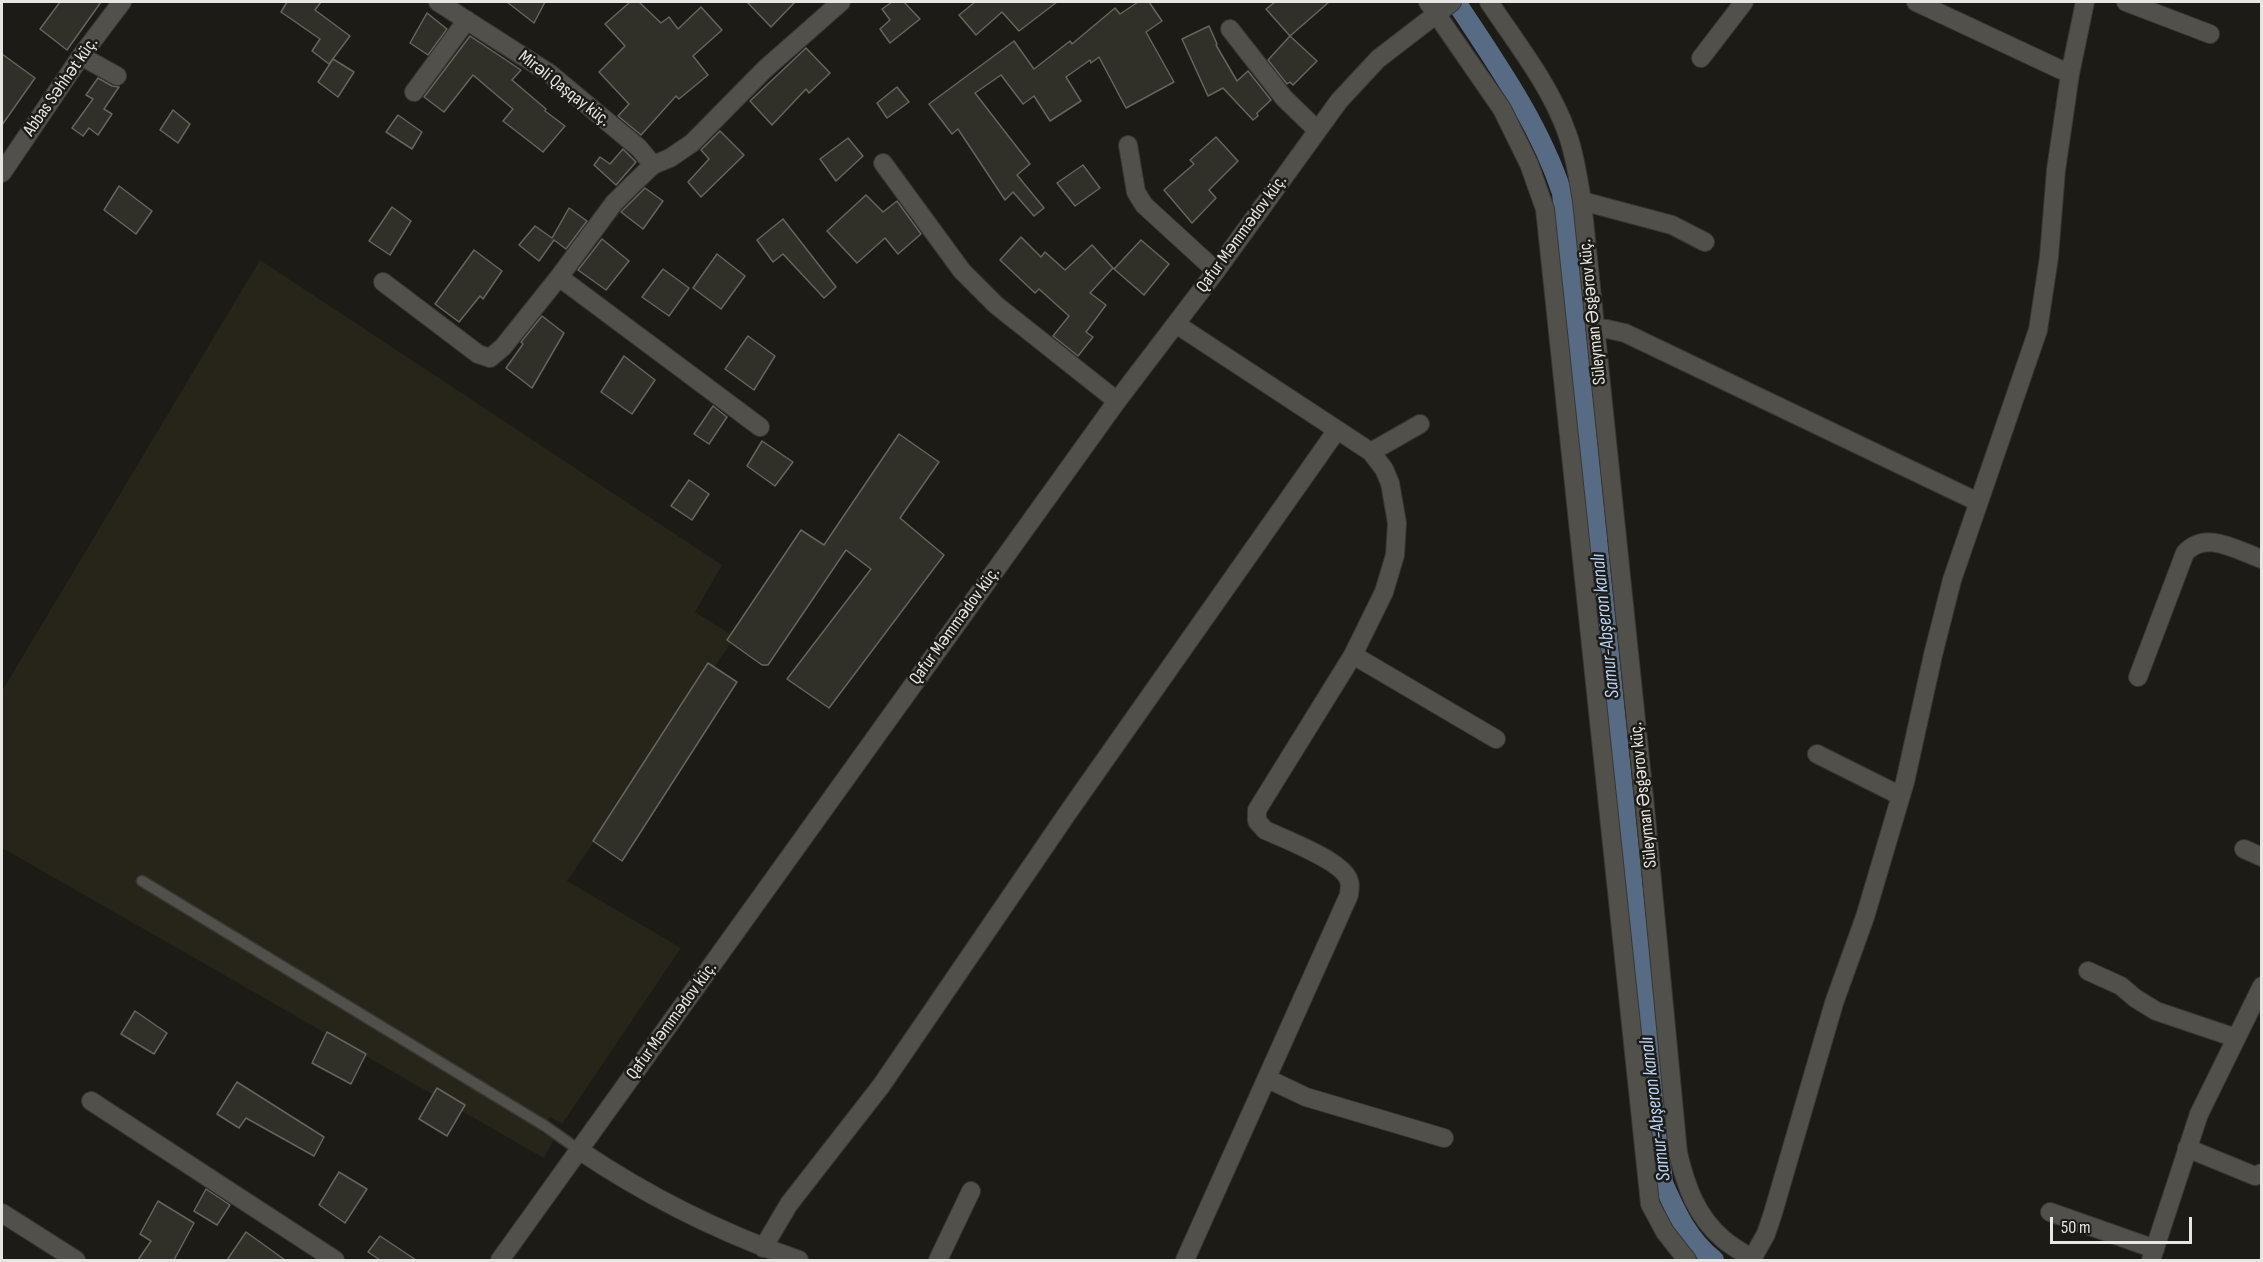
<!DOCTYPE html>
<html>
<head>
<meta charset="utf-8">
<style>
  body { margin:0 }
  #map { position:relative; width:2263px; height:1262px; overflow:hidden; background:#1d1b16; font-family:"Sofia Sans Condensed",sans-serif }
  canvas { display:block }
  .frame { position:absolute; inset:0; border:3px solid #e7e6e2; pointer-events:none }
  .scale { position:absolute; left:2050px; top:1217px; width:142px; height:27px; box-sizing:border-box; border:3px solid #e7e6e2; border-top:0; padding-left:8px; font-size:18px; line-height:21px; white-space:nowrap; color:#e7e6e2; -webkit-text-stroke:4px #1d1b16; paint-order:stroke }
</style>
</head>
<body>
<div id="map">
<canvas width="2263" height="1262"></canvas>
<div class="frame"></div>
<div class="scale">50 m</div>
</div>
<script>
const ctx = document.querySelector('canvas').getContext('2d');
ctx.lineJoin = 'round';
function fill(path, color) {
  ctx.fillStyle = color;
  ctx.fill(path, 'evenodd');
}
function strokePath(path, color, width, dash) {
  ctx.strokeStyle = color;
  ctx.lineWidth = width;
  ctx.lineCap = dash ? 'butt' : 'round';
  ctx.setLineDash(dash || []);
  ctx.stroke(path);
}
function write(font, color, halo, rows, align = 'center') {
  ctx.font = font + ' "Sofia Sans Condensed",sans-serif';
  ctx.lineWidth = 5;
  ctx.setLineDash([]);
  ctx.textBaseline = 'middle';
  ctx.strokeStyle = halo;
  ctx.fillStyle = color;
  for (const [text, x, y, turn = 0] of rows) {
    ctx.save();
    ctx.translate(x, y);
    ctx.rotate((+turn || 0) * Math.PI / 180);
    ctx.textAlign = isNaN(turn) ? turn : align;
    if (halo) ctx.strokeText(text, 0, 0);
    ctx.fillText(text, 0, 0);
    ctx.restore();
  }
}
fill(new Path2D(`
  M260 260 722 565 695 612 735 637 567 881 681 948 562 1124 550 1117 541 1132 554 1139 544 1158 2 848V691Z`), '#272419');
strokePath(new Path2D(`
  M1456 2C1496 63 1539 123 1562 193L1663 1183C1676 1212 1688 1240 1714 1260`), '#576b84', 20);
const building = new Path2D(`
  M60 2H101L67 50 40 29Z
  M287 2H321L315 10 350 36 329 64 312 51 320 39 281 12Z
  M507 2H545L534 23Z
  M630 2H639L661 23 669 17 678 29 701 7 722 30 693 56 708 75 679 99 676 96 641 135 618 116 629 104 599 72 625 46 605 24Z
  M747 2H795L771 27Z
  M892 2H904L920 19 890 43 880 29 890 20 882 9Z
  M975 2H1057L1019 31 1002 12 976 35 959 15Z
  M1138 2H1149L1162 21 1146 32 1174 82 1126 108 1099 57 1091 63 1090 60 1066 77 1081 101 1050 121 1034 96 1023 104 1001 75 975 93 1030 164 1017 175 1044 208 1034 216 1013 192 1005 200 958 129 952 134 929 104 1014 41 1034 69 1070 41 1072 44 1115 8 1120 14Z
  M1275 2H1329L1290 36 1266 9Z
  M427 13 447 29 428 55 410 43Z
  M1209 26 1217 44 1216 45 1237 81 1248 71 1271 100 1257 113 1258 116 1253 120 1223 88 1208 96 1182 39Z
  M470 36 521 70 512 80 546 109 545 111 565 126 543 152 503 121 513 109 473 75 444 112 424 97Z
  M1290 36 1317 61 1293 85 1290 82 1287 84 1268 60Z
  M806 48 830 73 809 93 806 89 772 125 750 101Z
  M2 54 35 78 2 125Z
  M333 59 354 72 338 97 318 82Z
  M98 78 112 86 119 87 104 109 112 114 98 135 89 128 83 136 72 128 93 99 86 95Z
  M897 87 909 102 887 118 877 103Z
  M173 110 190 124 178 143 160 130Z
  M398 115 422 132 412 149 386 132Z
  M720 131 744 155 701 197 688 182 709 159 701 150Z
  M1216 137 1238 161 1209 190 1216 198 1192 223 1164 190 1194 164 1190 160Z
  M848 138 863 156 836 181 820 159Z
  M623 149 636 162 616 185 594 165 600 157 610 164Z
  M1083 165 1100 188 1075 206 1057 183Z
  M119 186 152 211 136 234 104 210Z
  M645 188 663 201 643 229 621 212Z
  M866 195 883 212 897 201 921 234 898 254 885 238 857 263 827 231Z
  M392 207 411 221 390 255 369 241Z
  M569 208 587 221 566 249 554 240 539 261 519 245 535 226 552 238Z
  M783 219 836 287 824 298 783 254 773 262 757 240Z
  M1021 237 1041 257 1045 252 1065 270 1092 245 1113 268 1090 293 1106 305 1086 332 1093 337 1078 356 1053 336 1069 316 1039 289 1035 293 1000 260Z
  M602 239 629 261 606 290 578 270Z
  M1141 240 1169 264 1144 295 1114 269Z
  M474 250 502 271 483 299 480 296 459 322 435 304Z
  M717 254 745 276 721 309 693 288Z
  M663 269 689 288 669 316 642 297Z
  M542 316 564 333 532 388 506 368 523 344 521 342Z
  M748 336 775 356 754 390 725 369Z
  M624 356 655 380 632 414 601 392Z
  M713 406 727 417 709 444 694 434Z
  M899 434 939 462 900 518 944 555 829 708 787 679 871 569 846 550 768 665H762L727 640 801 530 824 545Z
  M762 441 793 462 775 486 747 466Z
  M689 480 709 494 692 520 671 506Z
  M708 663 737 682 622 861 593 841Z
  M135 1011 167 1033 154 1054 121 1034Z
  M327 1032 366 1054 351 1084 312 1063Z
  M237 1082 324 1137 314 1156 246 1118 239 1128 217 1114Z
  M437 1088 465 1105 447 1136 419 1119Z
  M339 1172 367 1189 345 1223 319 1205Z
  M206 1189 230 1205 217 1225 194 1211Z
  M158 1201 194 1223 174 1260H138L151 1241 140 1234Z
  M246 1232 285 1260H227Z
  M380 1236 416 1260H380L368 1252Z`);
fill(building, '#302f28');
strokePath(building, '#66645d', 1.5);
const lane = new Path2D(`
  M142 881 545 1126 579 1150`);
const street = new Path2D(`
  M438 2 549 73 639 148 653 165
  M1428 2 1502 109 1529 164 1545 209 1650 1204 1665 1232 1687 1260
  M1489 2C1517 44 1550 85 1567 133 1575 154 1578 178 1582 201L1645 807 1678 1153C1686 1186 1696 1216 1723 1239 1732 1247 1744 1253 1754 1260
  M1916 2 2070 74
  M2126 2 2210 34
  M1230 29 1284 98 1317 130
  M81 56 117 76
  M1701 58 1744 2
  M414 92 467 20
  M1128 145 1136 192 1144 205 1216 271
  M883 163 962 271 996 305 1117 401
  M2 173 81 56 122 2
  M1582 201 1672 225 1705 242
  M559 277 760 427
  M383 282 478 354 490 358 503 347 559 277 614 203 633 184 653 165 670 158 692 143 765 69 841 2
  M1176 324 1371 452 1384 469 1390 483 1397 523 1395 555 1384 592 1353 655 1257 810V821L1265 830C1284 839 1344 861 1349 881 1351 885 1349 891 1349 895L1185 1260
  M1595 329H1607L1625 333 1978 502
  M1371 452 1420 424
  M1353 655 1496 739
  M2138 677 2185 553C2206 530 2236 550 2262 559
  M1817 754 1901 796
  M2244 849 2262 857
  M2088 971 2121 986 2135 998 2156 1011 2236 1038
  M1268 1079 1306 1097 1444 1138
  M91 1101 335 1260
  M2187 1148 2255 1176 2262 1173
  M579 1150C647 1196 721 1233 799 1260
  M2050 1212 2155 1249
  M2 1213 76 1260
  M763 1248 789 1204 881 1086 1069 811 1337 430
  M1752 1259 1766 1234 1773 1213 1834 1003 1865 917 1905 782 1933 655 1952 580 2038 330 2049 257 2056 170 2070 74 2085 2
  M938 1260 971 1191
  M2151 1260 2199 1114 2262 986`);
const secondary = new Path2D(`
  M500 1260 1117 401 1216 271 1339 101 1378 59 1452 2`);
strokePath(lane, '#383734', 13);
strokePath(street, '#383734', 20);
strokePath(secondary, '#383734', 20);
strokePath(lane, '#52504a', 10);
strokePath(street, '#52504a', 18);
strokePath(secondary, '#52504a', 18);
write('18px', '#e7e6e2', '#1d1b16', [
  ["Abbas Səhhət küç.",61,87,-55],
  ["Mirəli Qaşqay küç.",564,89,38],
  ["Qafur Məmmədov küç.",1242,234,-54],
  ["Süleyman Əsgərov küç.",1593,312,-96],
  ["Qafur Məmmədov küç.",955,626,-54],
  ["Süleyman Əsgərov küç.",1644,795,-96],
  ["Qafur Məmmədov küç.",672,1021,-54]
]);
write('italic 20px', '#b6d3f9', '#1d1b16', [
  ["Samur-Abşeron kanalı",1606,626,-96],
  ["Samur-Abşeron kanalı",1656,1109,-97]
]);
</script>
</body>
</html>
